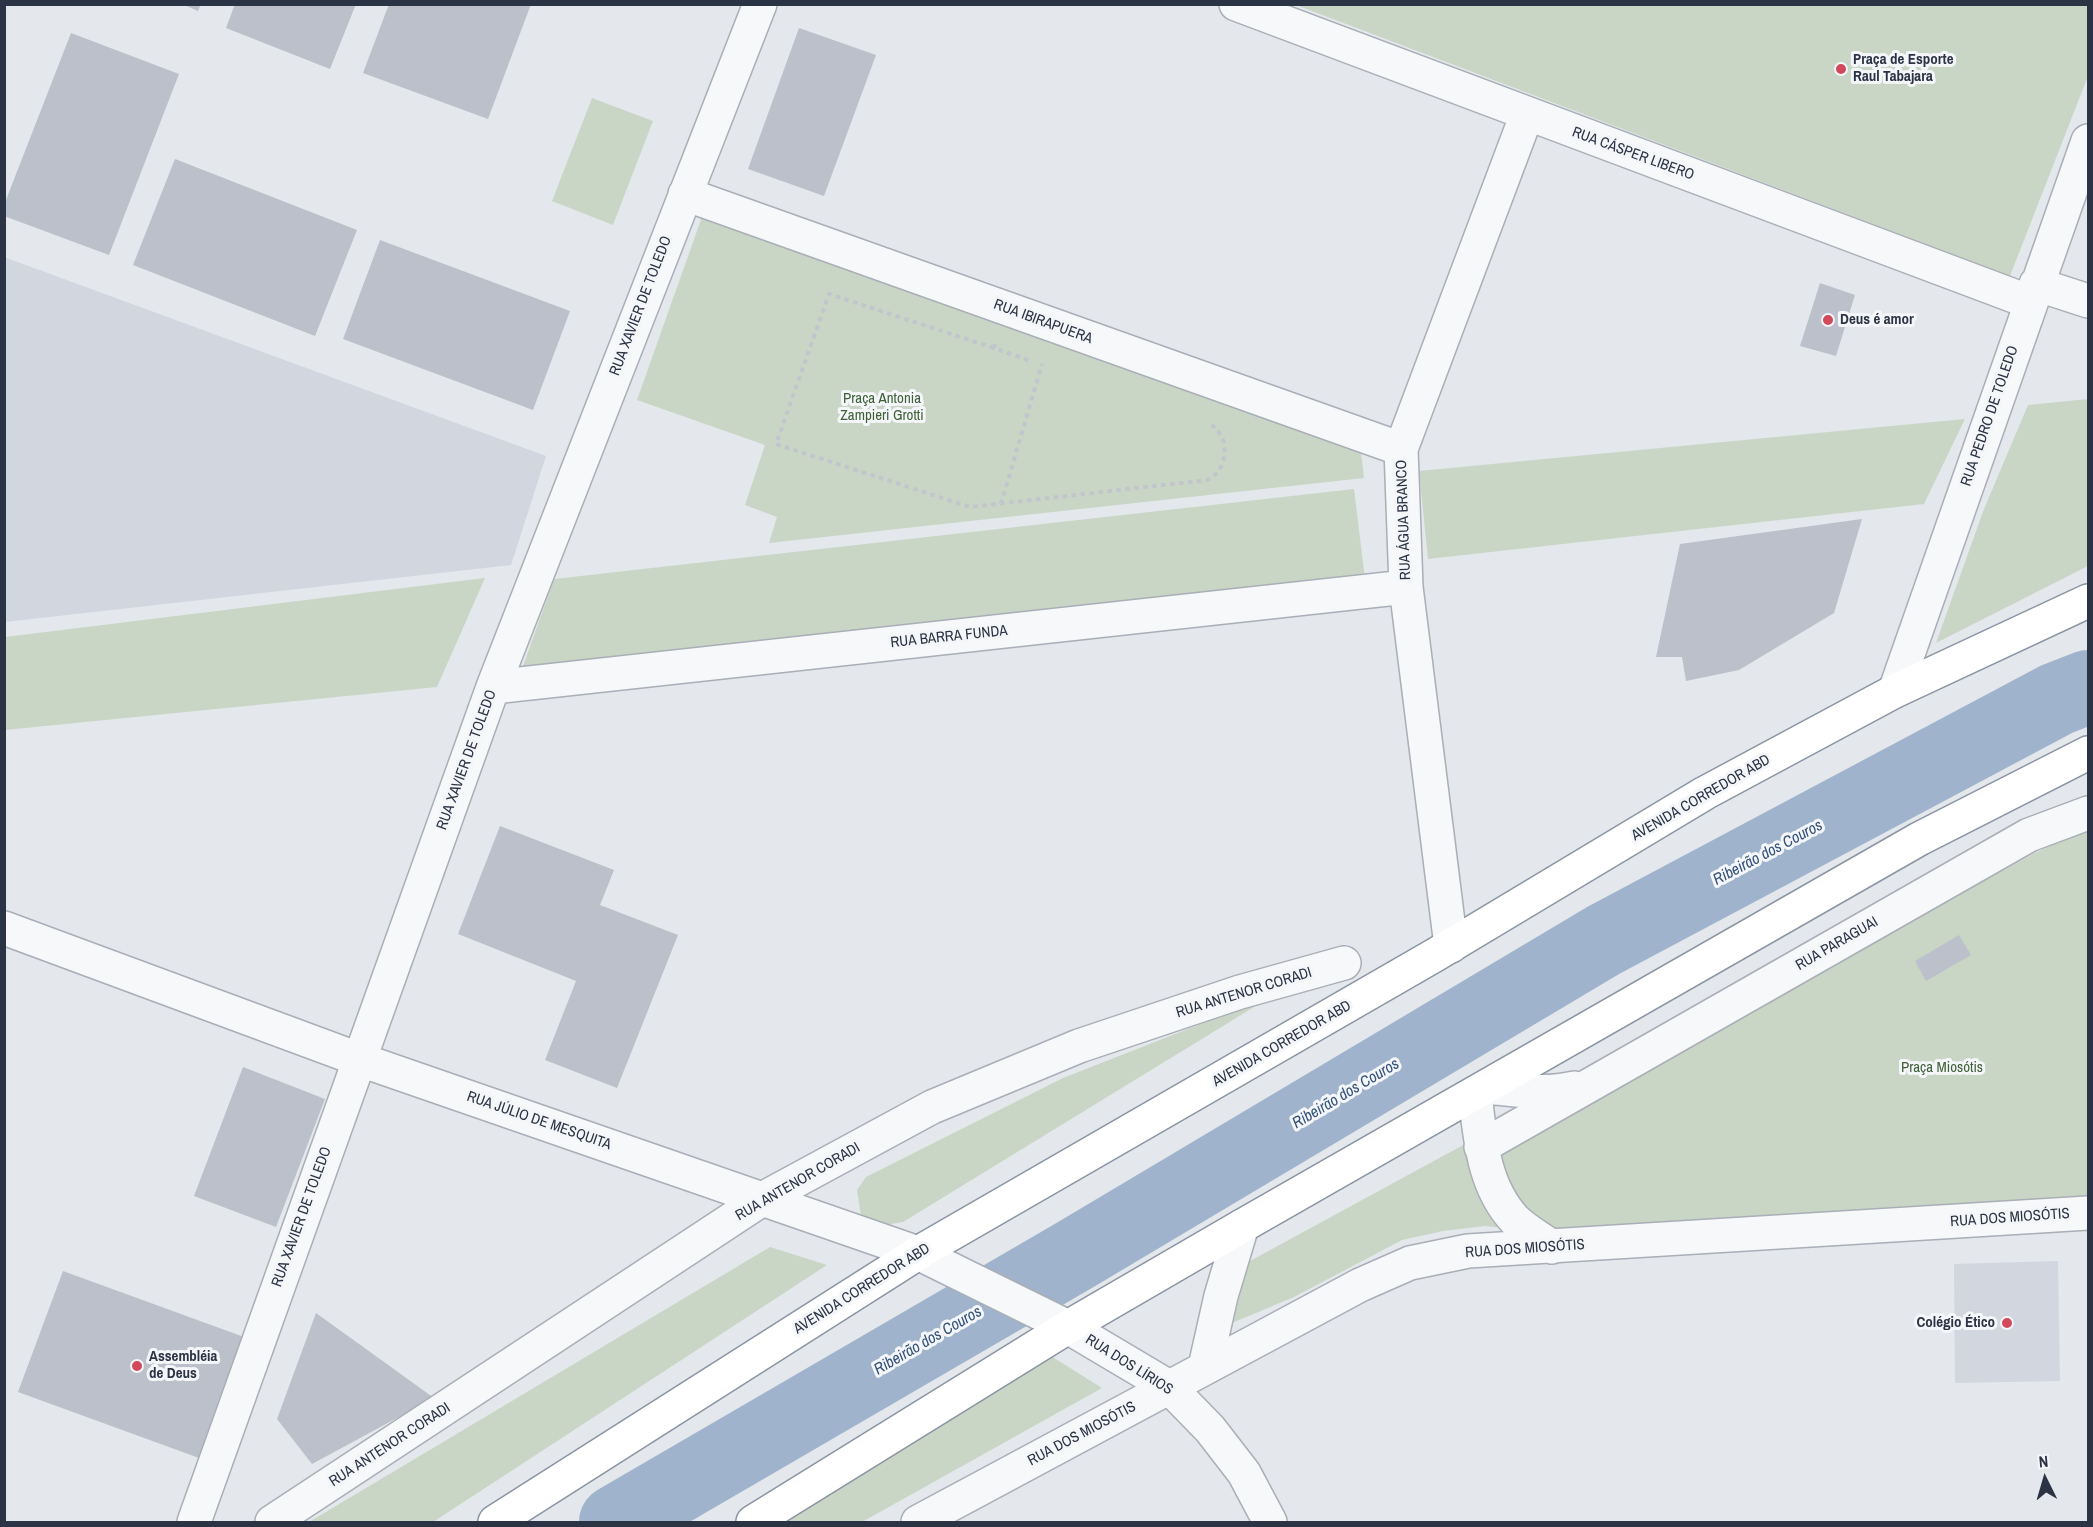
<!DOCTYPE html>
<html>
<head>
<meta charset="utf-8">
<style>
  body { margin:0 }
  #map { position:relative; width:2093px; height:1527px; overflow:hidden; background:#e4e7ec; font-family:"Archivo Narrow",sans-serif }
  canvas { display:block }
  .frame { position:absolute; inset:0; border:6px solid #2b3445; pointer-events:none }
  .north { position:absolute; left:2015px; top:1449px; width:60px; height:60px; -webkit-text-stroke:4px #f4f6f9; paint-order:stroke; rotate:355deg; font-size:16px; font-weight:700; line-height:24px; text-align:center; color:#2b3445 }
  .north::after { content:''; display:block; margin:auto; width:21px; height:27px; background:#2b3445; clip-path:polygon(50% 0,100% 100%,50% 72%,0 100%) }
</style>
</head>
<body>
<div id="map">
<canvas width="2093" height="1527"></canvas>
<div class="frame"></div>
<div class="north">N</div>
</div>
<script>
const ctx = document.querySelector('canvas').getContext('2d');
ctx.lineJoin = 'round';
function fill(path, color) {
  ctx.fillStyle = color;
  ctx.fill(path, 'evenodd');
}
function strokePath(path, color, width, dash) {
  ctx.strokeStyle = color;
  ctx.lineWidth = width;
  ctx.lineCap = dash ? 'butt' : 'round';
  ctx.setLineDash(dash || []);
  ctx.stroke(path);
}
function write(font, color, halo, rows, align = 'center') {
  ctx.font = font + ' "Archivo Narrow",sans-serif';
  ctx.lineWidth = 6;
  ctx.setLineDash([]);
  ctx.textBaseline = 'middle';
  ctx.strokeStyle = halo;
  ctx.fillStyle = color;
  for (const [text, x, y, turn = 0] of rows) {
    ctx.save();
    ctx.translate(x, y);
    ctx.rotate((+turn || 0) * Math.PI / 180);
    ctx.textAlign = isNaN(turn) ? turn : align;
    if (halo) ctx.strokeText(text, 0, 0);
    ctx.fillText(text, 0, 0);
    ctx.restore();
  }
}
fill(new Path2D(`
  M4 257 546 456 511 565 5 622Z
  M2058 1261 2060 1381 1955 1383 1954 1264Z`), '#d2d6de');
fill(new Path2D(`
  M1296 5H2088V76L2010 276Z
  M592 98 653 121 613 225 552 201Z
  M703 214 1360 444 1364 478 769 543 777 517 745 505 765 445 637 400Z
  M2088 399V566L1936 643 1984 509 2028 405Z
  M1965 419 1924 504 1428 559 1419 471Z
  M1354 489 1365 579 517 683 554 579Z
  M485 578 437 687 5 730V637Z
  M2088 828V1202L1556 1237 1521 1211 1493 1150 2035 853Z
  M1272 996 903 1222 879 1226 861 1216 857 1190 866 1177 1063 1078Z
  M1478 1137 1524 1230 1485 1226 1443 1231 1402 1240 1294 1297 1232 1323 1250 1261Z
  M770 1247 827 1265 433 1522H309Z
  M1051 1356 1102 1388 862 1522H782Z`), '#c9d6c5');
strokePath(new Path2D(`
  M616 1522 1075 1255 1604 940 2057 699 2088 687`), '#9fb4cc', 74);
fill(new Path2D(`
  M182 4H201L198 11Z
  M235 4H356L330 69 226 28Z
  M389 4H531L488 119 363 73Z
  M799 28 876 55 824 196 748 169Z
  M71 33 179 74 109 255 4 216V205Z
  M175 159 357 230 315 336 133 265Z
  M380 240 570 311 533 410 343 339Z
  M1820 283 1855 295 1836 356 1800 346Z
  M1862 519 1834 613 1739 670 1686 681 1682 657H1656L1680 544Z
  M500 826 614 870 600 905 678 935 617 1088 545 1060 576 981 458 934Z
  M1959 935 1971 955 1926 981 1915 961Z
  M243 1067 325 1099 276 1227 194 1196Z
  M63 1271 255 1341 210 1462 18 1392Z
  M316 1313 434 1398 312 1464 277 1419Z`), '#bbc0ca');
const minor = new Path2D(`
  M1236 4 2030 302
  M685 194 1401 449
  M2036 284 2088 301
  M493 687 1406 587
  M1895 691 2088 141
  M4 928 358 1059 918 1253 1068 1327 1169 1387 1210 1429 1244 1473 1270 1522
  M1451 946 1406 587 1401 449 1527 114
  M1487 1087C1516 1090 1545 1095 1574 1088
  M1475 1094C1480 1137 1483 1186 1515 1220 1525 1230 1540 1238 1552 1247
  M1481 1147 2029 835 2088 813
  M1205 1367 1221 1296 1242 1226
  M194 1522 493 687 760 4
  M272 1522 764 1198 932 1107 1079 1046 1240 992 1344 963
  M918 1522 1360 1285 1410 1263 1468 1251 2088 1213`);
const highway = new Path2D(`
  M495 1522 918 1253 1435 955 1705 793 1895 691 2088 601
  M753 1522 1068 1327 1242 1226 1919 839 2088 753`);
strokePath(minor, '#a9aeb7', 36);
strokePath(highway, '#8b94a3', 36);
strokePath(new Path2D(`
  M995 344 994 348 1031 361
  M994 348 829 294 776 444 970 507 1207 480C1229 470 1231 437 1210 424
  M1001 504 1042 364`), '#c2c5cb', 4, [4.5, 4.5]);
strokePath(minor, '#f7f8fa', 33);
strokePath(highway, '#fff', 33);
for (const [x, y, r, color] of [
  [1841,69,6,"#d1495b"],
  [1828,320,6,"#d1495b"],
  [2007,1323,6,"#d1495b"],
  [137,1366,6,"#d1495b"]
]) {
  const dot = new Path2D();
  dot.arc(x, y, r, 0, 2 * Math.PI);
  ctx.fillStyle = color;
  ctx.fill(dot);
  strokePath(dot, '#f4f6f9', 2);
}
write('bold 15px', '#2b3445', '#f4f6f9', [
  ["Praça de Esporte",1853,60],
  ["Raul Tabajara",1853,77],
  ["Deus é amor",1840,320],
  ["Colégio Ético",1995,1323,"right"],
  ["Assembléia",149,1357],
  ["de Deus",149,1374]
], 'left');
write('15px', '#2b3445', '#f4f6f9', [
  ["RUA CÁSPER LIBERO",1633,154,20],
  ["RUA XAVIER DE TOLEDO",641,306,-69],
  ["RUA IBIRAPUERA",1043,322,20],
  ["RUA PEDRO DE TOLEDO",1990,416,-71],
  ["RUA ÁGUA BRANCO",1404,520,-92],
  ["RUA BARRA FUNDA",949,637,-6],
  ["RUA XAVIER DE TOLEDO",467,760,-70],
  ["AVENIDA CORREDOR ABD",1701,798,-30],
  ["RUA PARAGUAI",1837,944,-30],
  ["RUA ANTENOR CORADI",1244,993,-17],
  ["AVENIDA CORREDOR ABD",1282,1044,-30],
  ["RUA JÚLIO DE MESQUITA",539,1121,19],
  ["RUA ANTENOR CORADI",798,1182,-30],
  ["RUA XAVIER DE TOLEDO",302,1217,-70],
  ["RUA DOS MIOSÓTIS",2010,1218,-4],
  ["RUA DOS MIOSÓTIS",1525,1249,-4],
  ["AVENIDA CORREDOR ABD",862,1289,-32],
  ["RUA DOS LÍRIOS",1129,1365,32],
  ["RUA DOS MIOSÓTIS",1082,1434,-28],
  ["RUA ANTENOR CORADI",390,1445,-33]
]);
write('15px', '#3f6138', '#f4f6f9', [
  ["Praça Antonia",882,399],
  ["Zampieri Grotti",882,416],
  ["Praça Miosótis",1942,1068]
]);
write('italic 16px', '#34527a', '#f4f6f9', [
  ["Ribeirão dos Couros",1768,853,-28],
  ["Ribeirão dos Couros",1346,1094,-31],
  ["Ribeirão dos Couros",928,1341,-30]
]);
</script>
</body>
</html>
